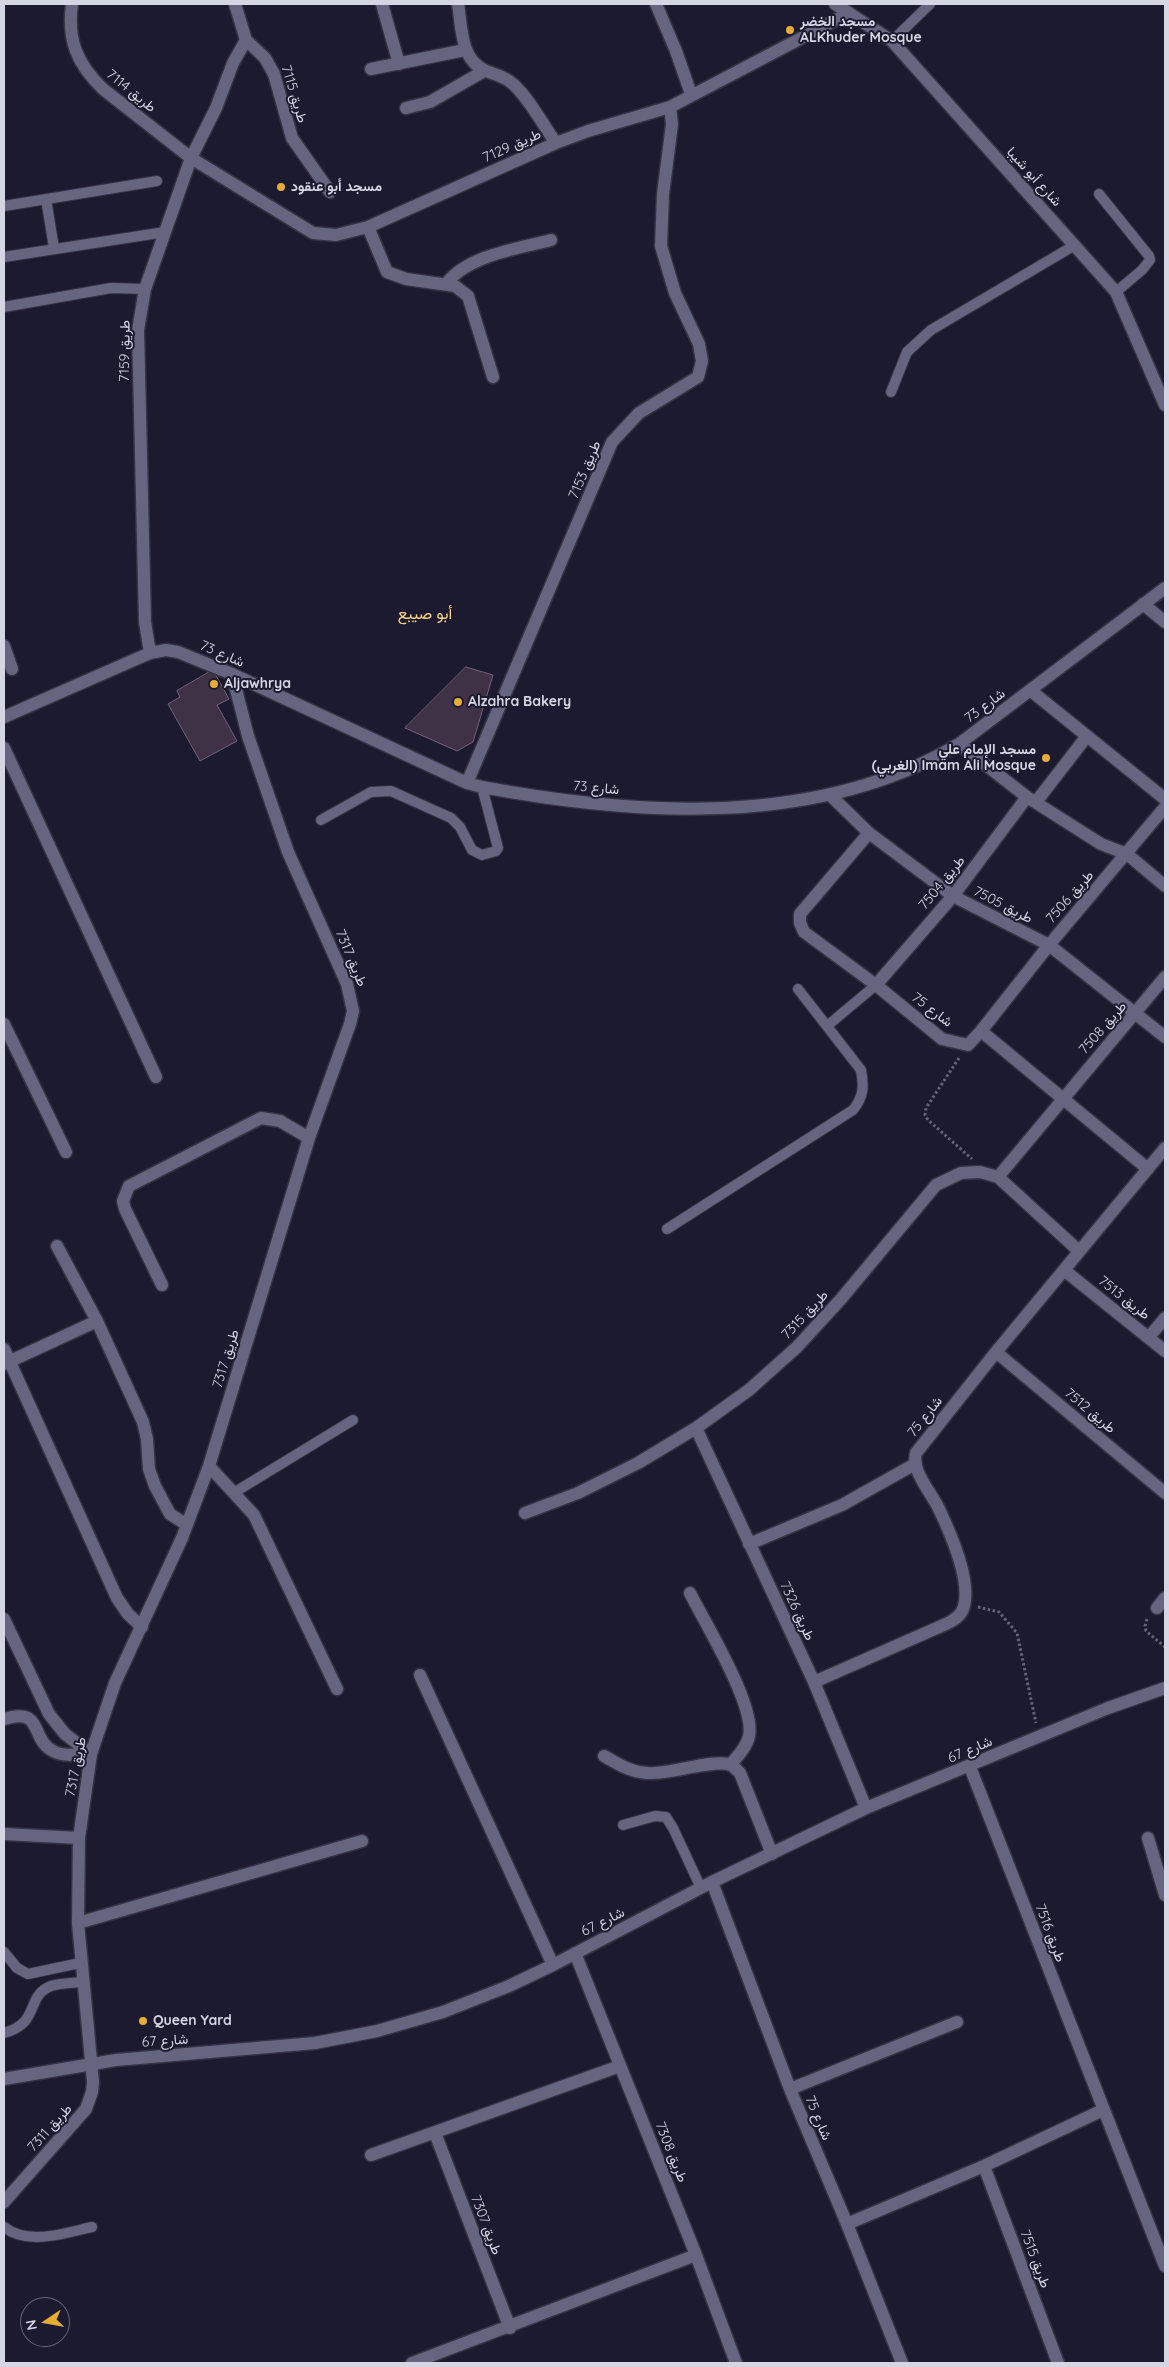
<!DOCTYPE html>
<html>
<head>
<meta charset="utf-8">
<style>
  body { margin:0 }
  #map { position:relative; width:1169px; height:2367px; overflow:hidden; background:#1b1a2f; font-family:Quicksand,sans-serif }
  canvas { display:block }
  .frame { position:absolute; inset:0; border:5px solid #d5d6e4; pointer-events:none }
  .north { position:absolute; left:20px; top:2297px; width:50px; height:50px; box-sizing:border-box; background:#1b1a2f; border:1px solid #656577; border-radius:50%; rotate:258deg; font-size:14px; font-weight:700; line-height:20px; text-align:center; color:#d5d6e4 }
  .north::after { content:''; display:block; margin:auto; width:18px; height:22px; background:#e6ad36; clip-path:polygon(50% 0,100% 100%,50% 72%,0 100%) }
</style>
</head>
<body>
<div id="map">
<canvas width="1169" height="2367"></canvas>
<div class="frame"></div>
<div class="north">N</div>
</div>
<script>
const ctx = document.querySelector('canvas').getContext('2d');
ctx.lineJoin = 'round';
function fill(path, color) {
  ctx.fillStyle = color;
  ctx.fill(path, 'evenodd');
}
function strokePath(path, color, width, dash) {
  ctx.strokeStyle = color;
  ctx.lineWidth = width;
  ctx.lineCap = dash ? 'butt' : 'round';
  ctx.setLineDash(dash || []);
  ctx.stroke(path);
}
function write(font, color, halo, rows, align = 'center') {
  ctx.font = font + ' Quicksand,Vazirmatn,sans-serif';
  ctx.lineWidth = 4;
  ctx.setLineDash([]);
  ctx.textBaseline = 'middle';
  ctx.strokeStyle = halo;
  ctx.fillStyle = color;
  for (const [text, x, y, turn = 0] of rows) {
    ctx.save();
    ctx.translate(x, y);
    ctx.rotate((+turn || 0) * Math.PI / 180);
    ctx.textAlign = isNaN(turn) ? turn : align;
    if (halo) ctx.strokeText(text, 0, 0);
    ctx.fillText(text, 0, 0);
    ctx.restore();
  }
}
const building = new Path2D(`
  M466 667 493 675 473 742 457 751 405 728Z
  M213 670 229 699 217 705 237 741 200 761 168 704 180 697 177 691Z`);
fill(building, '#403246');
strokePath(building, '#73637a', 1);
const service = new Path2D(`
  M892 41 930 4
  M1099 194 1149 256 1150 260 1142 270 1116 292
  M46 199 54 248
  M4 206 157 181
  M4 257 165 232
  M4 307 111 288 145 289
  M891 392 907 352 931 330 1075 245
  M321 820 371 792 391 791 451 818 460 827 472 850 482 855 496 851 498 848 482 787
  M827 1026 876 985
  M667 1229 853 1110C864 1096 864 1086 861 1070L798 989
  M235 1492 353 1420
  M623 1825 655 1816 666 1817 673 1828 701 1888
  M4 1952 17 1968 28 1974 80 1963
  M4 2033C41 2023 25 1996 51 1986 60 1983 73 1983 82 1982
  M4 2227C28 2246 65 2233 92 2227`);
const minor = new Path2D(`
  M72 4C67 40 77 64 103 89L191 158 313 233 336 235 368 227 556 143 588 131 670 107 849 13
  M235 4 246 40 265 58 274 74 292 138 330 192
  M382 4 399 64
  M458 4C462 27 460 60 486 71 496 75 504 76 513 84 529 98 543 125 556 143
  M656 4 676 51 691 94
  M835 4 892 41 1116 292 1165 405
  M371 69 465 50
  M406 108 430 102 484 71
  M368 227 387 272 406 279 455 286 468 296 493 377
  M446 284C468 255 517 249 551 240
  M1143 604 1165 622
  M4 646 12 669
  M150 653 145 622 138 330 145 289 191 158 216 108 233 63 246 40
  M1030 690 1165 799
  M4 717 150 653 166 650 178 652 232 674 467 783 482 787C637 816 818 828 959 744L1165 588
  M959 744 1027 797 1101 844 1127 854 1165 886
  M4 748 156 1077
  M467 783 612 442 639 413 698 377 702 361 699 344 675 293 661 246 663 194 672 124 670 107
  M830 795 869 833 953 896 1049 945 1165 1037
  M1036 802 1087 736
  M869 833 800 914V923L804 932 876 985 942 1039 968 1045 981 1031 1148 1169
  M876 985 953 896 1027 797
  M4 1024 66 1152
  M981 1031 1049 945 1165 807
  M998 1177 1165 977
  M57 1246 97 1321 143 1422 147 1439 149 1469 155 1486 170 1514 187 1525
  M1064 1270 1165 1351
  M162 1285 125 1209 123 1201 129 1186 261 1118 280 1121 309 1138
  M1149 1337 1165 1318
  M4 1349 117 1598 128 1614 142 1627
  M996 1352 1165 1493
  M4 1364 97 1321
  M696 1428 814 1682 866 1808
  M209 1466 254 1515 337 1689
  M525 1513 578 1493 638 1463 696 1428 749 1390 797 1347 841 1299 936 1185 961 1173 980 1172 998 1177 1079 1251
  M749 1544 842 1505 915 1464
  M690 1593C705 1623 756 1706 749 1736 747 1747 737 1757 730 1765
  M1157 1608 1165 1598
  M4 1619 49 1714 65 1734 91 1754
  M420 1675 553 1965
  M814 1682 946 1624C955 1620 962 1615 964 1606 971 1580 950 1532 939 1509 931 1492 911 1471 916 1453L996 1352 1165 1148
  M4 1719C45 1706 29 1741 55 1752 65 1757 80 1754 91 1754
  M604 1756C618 1764 630 1772 647 1773 668 1775 716 1758 731 1765 734 1767 737 1770 740 1773L772 1854
  M970 1767 1165 2266
  M4 1834 79 1838
  M1148 1838 1165 1895
  M712 1882 790 2089 847 2224 902 2363
  M78 1923 362 1841
  M575 1953 696 2255 736 2363
  M4 2079 116 2060 315 2043 377 2031 443 2012 509 1986 553 1965 712 1882 866 1808 1108 1708 1165 1688
  M790 2089 957 2022
  M435 2133 510 2328
  M371 2155 620 2066
  M984 2166 1058 2363
  M4 2202 86 2109 92 2092 93 2082 78 1923 79 1838 91 1754 115 1683 182 1538 209 1466 309 1138 350 1024 353 1011 347 984 288 852 248 736 232 674
  M847 2224 984 2166 1103 2110
  M412 2363 696 2255`);
strokePath(service, '#343343', 12);
strokePath(minor, '#343343', 15);
strokePath(new Path2D(`
  M959 1058 926 1108 925 1115 928 1120 972 1159
  M978 1607 999 1612 1017 1633 1036 1723
  M1147 1619 1145 1626 1146 1631 1165 1647`), '#656577', 3, [2.5, 2.5]);
strokePath(service, '#65657f', 10);
strokePath(minor, '#65657f', 12);
for (const [x, y, r, color] of [
  [790,30,5,"#e6ad36"],
  [281,187,5,"#e6ad36"],
  [214,684,5,"#e6ad36"],
  [458,702,5,"#e6ad36"],
  [1046,758,5,"#e6ad36"],
  [143,2021,5,"#e6ad36"]
]) {
  const dot = new Path2D();
  dot.arc(x, y, r, 0, 2 * Math.PI);
  ctx.fillStyle = color;
  ctx.fill(dot);
  strokePath(dot, '#1b1a2f', 2);
}
write('bold 14px', '#d5d6e4', '#1b1a2f', [
  ["مسجد الخضر",800,22],
  ["ALKhuder Mosque",800,38],
  ["مسجد أبو عنقود",291,187],
  ["Aljawhrya",224,684],
  ["Alzahra Bakery",468,702],
  ["مسجد الإمام علي",1036,750,"right"],
  ["(الغربي) Imam Ali Mosque",1036,766,"right"],
  ["Queen Yard",153,2021]
], 'left');
write('14px', '#d5d6e4', '#1b1a2f', [
  ["طريق 7114",131,91,39],
  ["طريق 7115",294,94,73],
  ["طريق 7129",512,146,-24],
  ["شارع أبو شيبا",1034,177,48],
  ["طريق 7159",125,351,-89],
  ["طريق 7153",585,470,-67],
  ["شارع 73",222,654,23],
  ["شارع 73",985,706,-37],
  ["شارع 73",596,788,5],
  ["طريق 7504",942,883,-51],
  ["طريق 7506",1070,897,-49],
  ["طريق 7505",1003,905,27],
  ["طريق 7317",351,958,67],
  ["شارع 75",932,1010,37],
  ["طريق 7508",1103,1028,-49],
  ["طريق 7513",1124,1298,38],
  ["طريق 7315",805,1315,-47],
  ["طريق 7317",226,1359,-73],
  ["طريق 7512",1090,1411,40],
  ["شارع 75",925,1417,-52],
  ["طريق 7326",797,1611,65],
  ["شارع 67",970,1750,-23],
  ["طريق 7317",76,1767,-79],
  ["شارع 67",603,1922,-27],
  ["طريق 7516",1050,1933,69],
  ["شارع 67",165,2041,-4],
  ["شارع 75",818,2118,67],
  ["طريق 7311",50,2128,-48],
  ["طريق 7308",671,2152,68],
  ["طريق 7307",486,2225,69],
  ["طريق 7515",1035,2259,69]
]);
write('16px', '#fad28b', '#1b1a2f', [
  ["أبو صيبع",425,614]
]);
</script>
</body>
</html>
